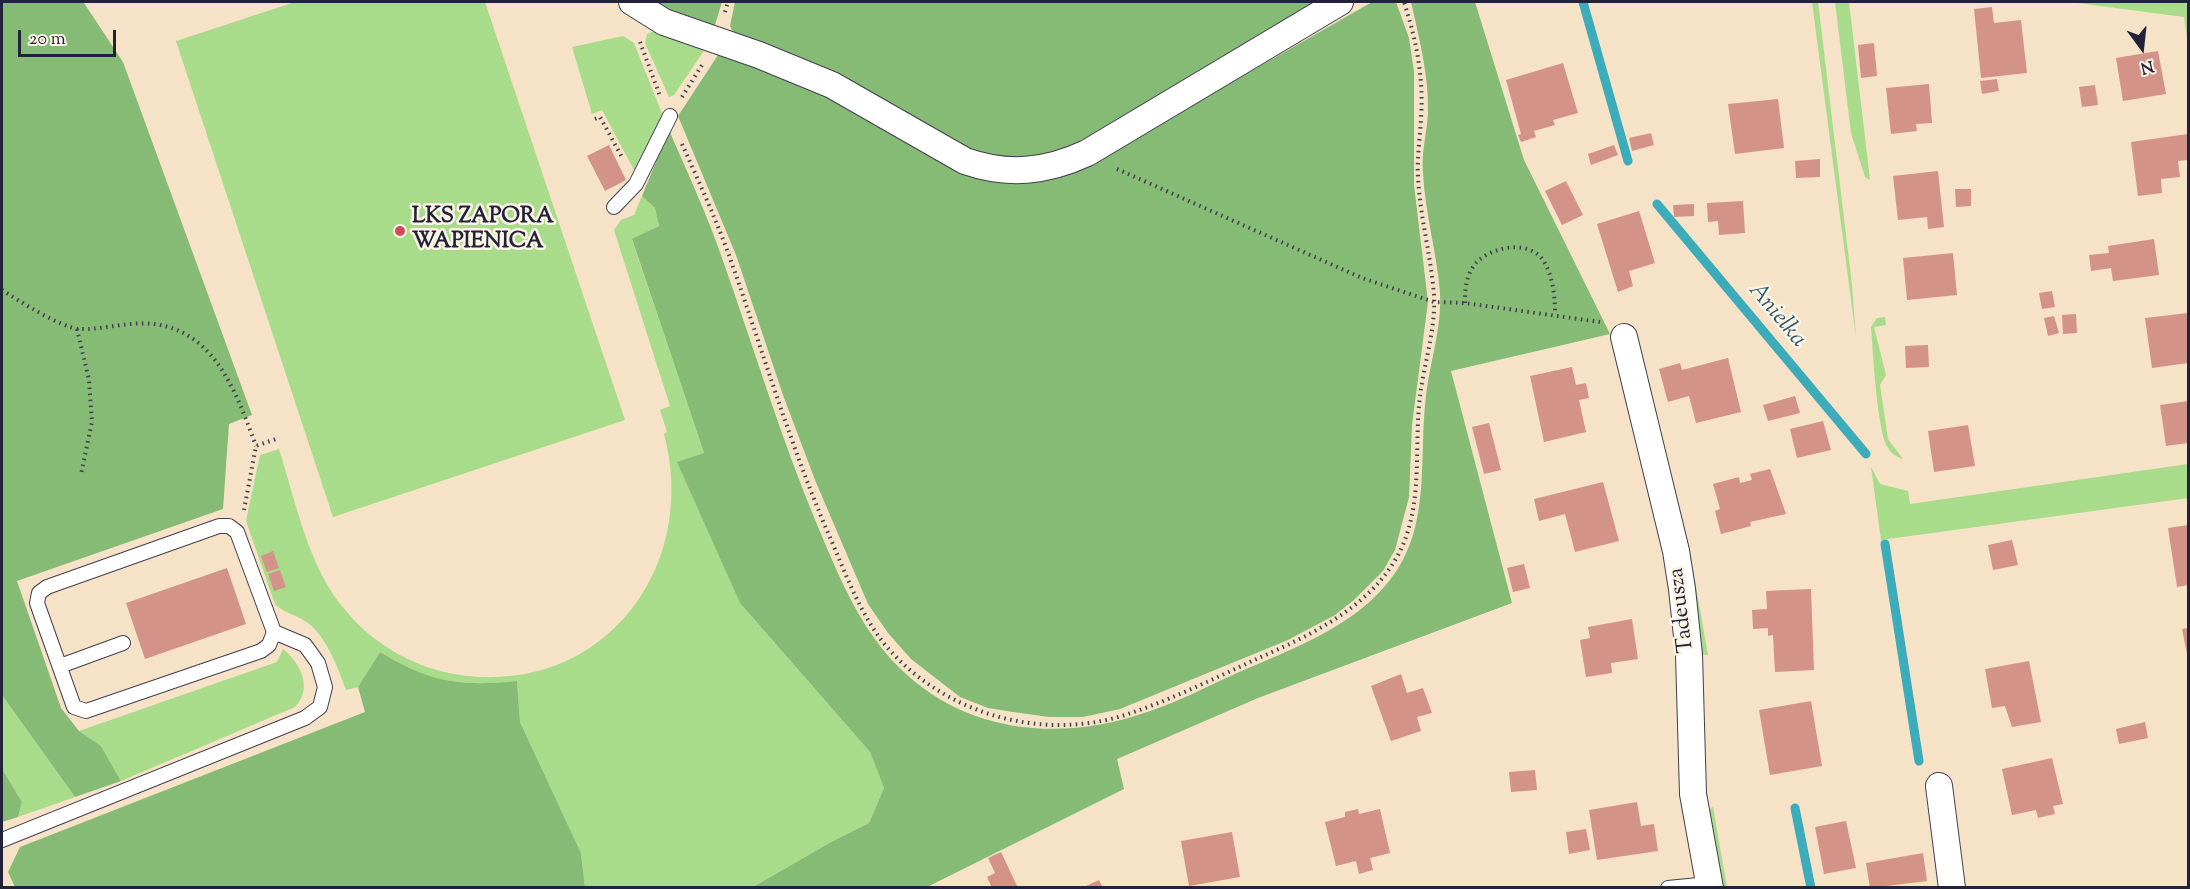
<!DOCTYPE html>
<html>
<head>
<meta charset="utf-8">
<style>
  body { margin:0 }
  #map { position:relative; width:2190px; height:889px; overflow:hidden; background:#f5e2c7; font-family:"Sorts Mill Goudy",serif }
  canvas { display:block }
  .frame { position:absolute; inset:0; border:3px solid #22223b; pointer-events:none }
  .north { position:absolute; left:2112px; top:18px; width:60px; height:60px; -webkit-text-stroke:4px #fcf5e5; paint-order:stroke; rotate:165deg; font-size:16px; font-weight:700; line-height:24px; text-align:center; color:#22223b }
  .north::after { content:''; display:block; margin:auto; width:21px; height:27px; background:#22223b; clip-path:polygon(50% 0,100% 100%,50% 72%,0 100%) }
  .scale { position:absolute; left:18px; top:30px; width:98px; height:27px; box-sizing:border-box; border:3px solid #22223b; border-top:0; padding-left:8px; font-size:18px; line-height:21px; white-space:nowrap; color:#22223b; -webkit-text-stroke:4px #fcf5e5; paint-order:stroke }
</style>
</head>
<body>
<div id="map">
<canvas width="2190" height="889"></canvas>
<div class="frame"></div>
<div class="north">N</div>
<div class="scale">20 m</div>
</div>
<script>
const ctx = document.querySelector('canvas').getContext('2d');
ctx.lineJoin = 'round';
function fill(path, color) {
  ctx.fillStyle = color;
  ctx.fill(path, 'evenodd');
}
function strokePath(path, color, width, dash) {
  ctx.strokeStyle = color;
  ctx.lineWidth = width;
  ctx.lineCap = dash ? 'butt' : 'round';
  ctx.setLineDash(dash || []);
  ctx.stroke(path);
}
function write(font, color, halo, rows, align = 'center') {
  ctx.font = font + ' "Sorts Mill Goudy",serif';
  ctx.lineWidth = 5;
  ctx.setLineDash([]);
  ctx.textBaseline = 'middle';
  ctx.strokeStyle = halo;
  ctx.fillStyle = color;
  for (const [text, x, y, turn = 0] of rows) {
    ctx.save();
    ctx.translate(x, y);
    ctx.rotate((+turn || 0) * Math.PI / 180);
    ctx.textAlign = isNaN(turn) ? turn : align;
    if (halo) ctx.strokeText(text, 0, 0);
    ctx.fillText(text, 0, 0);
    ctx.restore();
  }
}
fill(new Path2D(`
  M295 2H485L625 420 333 517 176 41Z
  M1812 2H1818L1852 285 1856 338Z
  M1835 2H1849L1870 180 1865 177 1851 133Z
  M2070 2H2179L2187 4 2188 44 2184 17Z
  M657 30 705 49 674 95 669 97 645 43 647 34Z
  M623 36 634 43 663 116 638 169 634 170 602 110 592 114 572 47Z
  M642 196 655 208 659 226 632 240 704 453 678 462 740 603 870 752 884 788 869 823 831 842 753 887H585L581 853 520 722 517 681C460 687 430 682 380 652L358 687 346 690C338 668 327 638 308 623 297 615 285 614 275 604L246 521 260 455 279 449C296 502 308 568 346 611 376 647 420 671 467 676 607 691 699 565 664 434L667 432 660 410 670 406 614 230 621 220 634 215Z
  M1885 317 1886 325 1874 327 1886 375 1880 385 1888 439 1903 459C1896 456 1892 455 1888 448 1877 431 1873 352 1871 327L1877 318Z
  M2188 464V498L1881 540 1871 467 1880 484 1908 491 1910 504Z
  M1676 494 1690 552 1708 655 1698 654 1673 497Z
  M283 649C301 664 313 688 295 707L121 781 101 746 79 731 277 662Z
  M2 695 75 797 18 817 22 802 2 769Z
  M1713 807 1727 887H1723L1708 816 1709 810Z`), '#a8db8a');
fill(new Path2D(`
  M2 2 84 3 123 62 252 415 229 424 223 509 17 581 61 708 79 731 101 746 121 781 75 797 2 695Z
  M658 2H722L715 25 710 29 662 9Z
  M735 2H1320L1061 155 990 160 735 36 730 26Z
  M1372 2H1396L1409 38 1414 72V185L1428 302 1412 425 1409 497 1395 550 1383 571 1354 600 1335 615 1288 640 1120 709 1083 717H1049L1013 712 988 708 960 697 911 659 888 633 868 604 815 480 783 395 736 255 678 116 718 55 723 52 807 84 962 169 1113 150Z
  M1411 2H1475L1524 160 1610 334 1451 371 1512 603 1258 698 1117 759 1124 789 927 887H753L831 842 869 823 884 788 870 752 740 603 677 462 704 453 632 239 659 226 655 208 642 196 669 130C687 172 707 214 722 258 754 348 781 439 818 527 841 581 862 634 906 674 974 736 1067 741 1150 711 1180 701 1208 686 1237 673 1289 650 1347 630 1385 586 1433 532 1418 461 1426 396 1430 362 1442 327 1440 293 1437 253 1425 213 1423 173 1421 153 1427 133 1428 113 1429 75 1419 38 1411 2Z
  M380 652C430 682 460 687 517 681L520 722 581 853 585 887H15L8 872 20 847 365 712 358 687Z
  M2 769 22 802 18 817 2 822Z`), '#86bb76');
strokePath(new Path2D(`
  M1583 2 1628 161
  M1657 204 1866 454
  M1885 544 1919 761
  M1795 808 1811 888`), '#3cabba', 9);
fill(new Path2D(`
  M1992 7 1994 23 2021 20 2027 73 1981 78 1974 9Z
  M1874 43 1877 76 1861 78 1858 45Z
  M2158 51 2166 94 2123 101 2116 58Z
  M1563 63 1578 113 1553 120 1555 125 1534 131 1536 137 1521 142 1518 135 1521 134 1506 80Z
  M1997 79 1999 91 1982 94 1980 81Z
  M1929 84 1932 123 1916 124 1917 131 1891 134 1886 88Z
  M2095 85 2098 105 2082 107 2079 87Z
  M1778 99 1784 148 1735 154 1728 104Z
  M1651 133 1654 145 1632 151 1629 138Z
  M2188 134V160L2178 161 2180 177 2161 179 2162 193 2138 196 2131 142Z
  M609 145 626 180 605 191 587 156Z
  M1614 145 1618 155 1591 165 1588 154Z
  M1820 159V177L1796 178 1795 161Z
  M1938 171 1944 227 1928 229 1927 217 1898 220 1893 176Z
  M1566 181 1583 215 1562 225 1545 191Z
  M1955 189H1971V206L1956 207Z
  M1743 201 1745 233 1719 235 1718 221 1708 222 1707 203Z
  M1694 204V216L1674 217 1673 205Z
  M1639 211 1655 263 1629 271 1633 286 1618 292 1597 224Z
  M2154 239 2159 275 2113 281 2111 268 2091 271 2089 255 2109 253 2108 246Z
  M1953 253 1957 295 1907 300 1903 258Z
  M2052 291 2055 307 2042 309 2039 293Z
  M2188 313V363L2152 368 2145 318Z
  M2076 314 2077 333 2063 334 2062 315Z
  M2054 316 2059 333 2048 336 2044 318Z
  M1928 345 1929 367 1906 368 1905 346Z
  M1728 358 1741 412 1696 423 1689 396 1668 402 1659 369 1680 363 1682 370Z
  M1572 367 1576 385 1586 383 1589 398 1579 400 1586 432 1544 442 1530 376Z
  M1795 396 1800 413 1768 421 1763 405Z
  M2188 401V443L2166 446 2160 405Z
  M1823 421 1831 450 1797 458 1790 429Z
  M1489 423 1501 470 1484 474 1472 427Z
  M1968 425 1975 466 1934 472 1928 431Z
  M1770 469 1786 514 1750 522 1751 526 1721 534 1715 511 1720 509 1713 484 1739 477 1740 483 1752 480 1750 474Z
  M1603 482 1619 541 1575 552 1565 514 1539 521 1534 499Z
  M2188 525V585L2177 587 2168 528Z
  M2012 540 2018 565 1993 570 1988 545Z
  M273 551 279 568 267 572 261 556Z
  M1524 564 1530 588 1513 592 1507 568Z
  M227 568 246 624 145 659 126 603Z
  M280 570 286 587 274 591 268 574Z
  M1811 589 1814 670 1775 672 1773 635 1768 636V628L1753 629 1752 610 1767 609 1766 591Z
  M1632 619 1638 659 1611 663 1612 673 1586 677 1580 640 1590 638 1588 627Z
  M2188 628V654H2187L2182 629Z
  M2029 661 2041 722 2012 727 2005 706 1992 708 1985 669Z
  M1401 674 1407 693 1423 688 1432 713 1417 717 1421 731 1391 741 1371 686Z
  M1811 701 1822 766 1770 775 1759 710Z
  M2145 722 2148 738 2119 744 2116 729Z
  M2052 758 2063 804 2053 806 2055 814 2038 818 2036 810 2012 815 2002 769Z
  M1535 770 1537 790 1511 792 1509 772Z
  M1637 802 1641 826 1654 824 1658 851 1597 860 1589 810Z
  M1358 809 1359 814 1380 809 1390 853 1370 858 1373 870 1359 874 1356 861 1336 866 1325 822 1345 817V812Z
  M1846 821 1856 868 1824 874 1815 827Z
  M1586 829 1590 850 1569 854 1566 832Z
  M1232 832 1240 877 1189 886 1181 841Z
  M1001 852 1018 888H992L987 877 995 873 988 858Z
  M1923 853 1927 881 1870 888 1866 863Z
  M1099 880 1103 888H1082Z`), '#d39389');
const service = new Path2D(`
  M614 207 636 184 670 116
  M219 526H229L237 532 274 632 269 645 261 651 86 711 74 707 37 603 39 593 47 587Z
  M60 666 123 643
  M2 840 305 718 320 707 325 687 318 663 305 645 274 632
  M1668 888 1709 884`);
const minor = new Path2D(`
  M632 2 664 22 759 55 832 85 965 161C1008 176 1046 172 1087 153L1340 2
  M1624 337 1676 551 1682 589 1689 655 1693 794 1710 888
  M1939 786 1952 888`);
strokePath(service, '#423f50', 16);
strokePath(minor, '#423f50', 28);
strokePath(new Path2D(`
  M725 12 728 2
  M640 42 660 96
  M682 97 702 65
  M595 119 600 117 623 159
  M682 144C699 182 717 221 731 261 763 352 790 444 828 533 845 571 859 613 886 646 943 713 1040 742 1125 715 1168 701 1209 681 1250 662 1308 636 1374 608 1402 547 1423 500 1414 445 1420 396 1424 364 1436 328 1434 295 1431 256 1420 217 1418 177 1417 157 1420 139 1421 118 1424 78 1416 39 1404 2
  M1117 169 1362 278 1434 302 1465 303 1600 322
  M2 290C17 300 62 328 79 329 104 330 128 321 153 324 216 331 237 395 256 446
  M1465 303C1465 288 1466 275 1476 263 1491 247 1528 239 1543 260 1553 276 1555 296 1555 314
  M77 329 89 380 92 422 81 474
  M244 510 256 446 276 439`), '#423f50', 4, [1.5, 4.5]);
strokePath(service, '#fff', 14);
strokePath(minor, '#fff', 26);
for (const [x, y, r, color] of [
  [400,231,6,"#d1495b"]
]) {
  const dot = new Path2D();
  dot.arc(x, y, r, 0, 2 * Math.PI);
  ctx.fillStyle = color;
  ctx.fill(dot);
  strokePath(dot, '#fcf5e5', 2);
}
write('bold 22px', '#22223b', '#fcf5e5', [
  ["LKS ZAPORA",412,218],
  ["WAPIENICA",412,243]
], 'left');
write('22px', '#22223b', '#fcf5e5', [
  ["Tadeusza",1683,610,-97]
]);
write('italic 24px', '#2c596e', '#fcf5e5', [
  ["Anielka",1776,316,50]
]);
</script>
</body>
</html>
